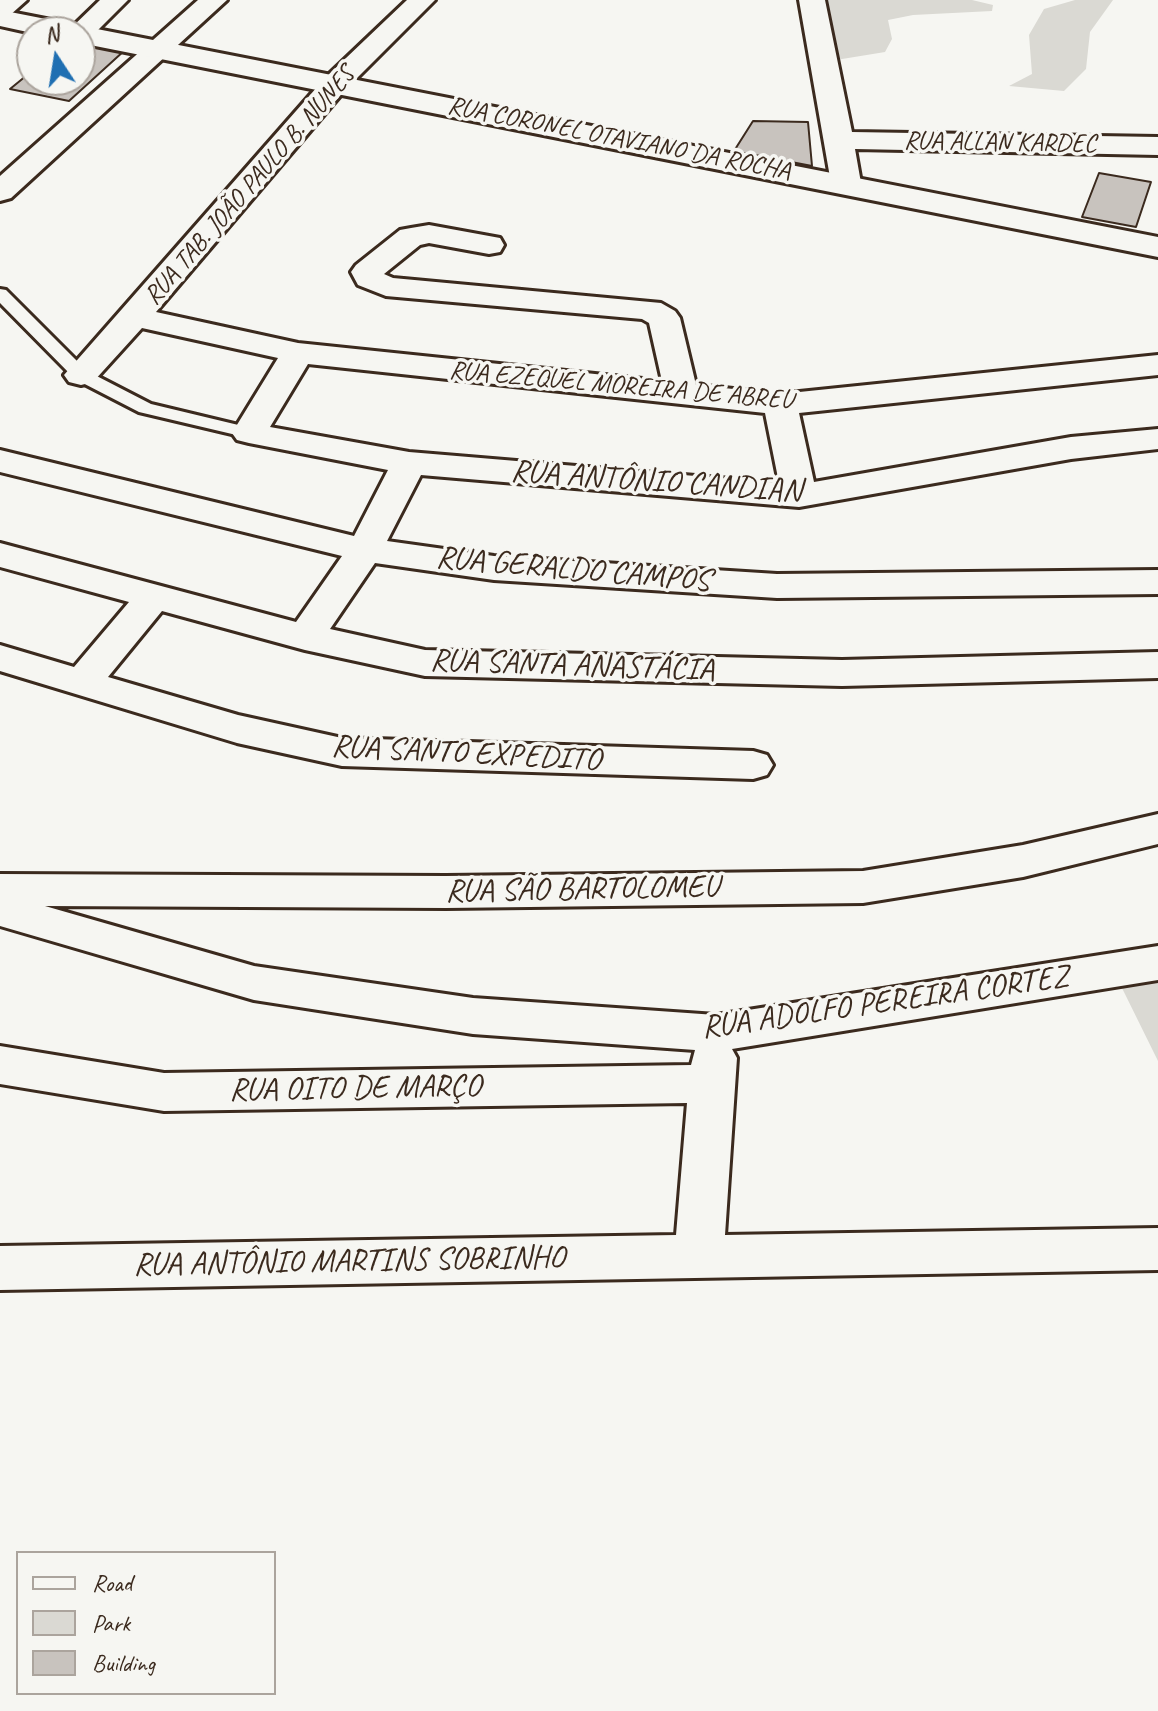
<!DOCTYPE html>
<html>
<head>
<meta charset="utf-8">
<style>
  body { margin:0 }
  #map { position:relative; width:1158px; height:1711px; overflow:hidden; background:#f6f6f2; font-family:Caveat,sans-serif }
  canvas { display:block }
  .legend { position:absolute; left:16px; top:1551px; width:260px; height:144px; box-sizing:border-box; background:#f6f6f2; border:2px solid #aba49d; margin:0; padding:10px 14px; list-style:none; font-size:24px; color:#3b2a1e }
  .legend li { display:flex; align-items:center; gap:16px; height:40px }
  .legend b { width:40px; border:2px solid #aba49d }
  .north { position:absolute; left:16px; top:16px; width:80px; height:80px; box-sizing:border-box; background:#f6f6f2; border:2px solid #aba49d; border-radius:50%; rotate:348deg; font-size:22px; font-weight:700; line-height:32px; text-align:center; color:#3b2a1e }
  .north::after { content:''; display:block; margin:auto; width:28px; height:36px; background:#1f6fb2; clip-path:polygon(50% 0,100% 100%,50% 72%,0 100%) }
</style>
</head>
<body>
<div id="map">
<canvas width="1158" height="1711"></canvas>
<ul class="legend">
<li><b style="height:10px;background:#f6f6f2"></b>Road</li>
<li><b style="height:22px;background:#dad9d3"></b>Park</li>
<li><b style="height:22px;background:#c8c3be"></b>Building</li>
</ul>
<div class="north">N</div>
</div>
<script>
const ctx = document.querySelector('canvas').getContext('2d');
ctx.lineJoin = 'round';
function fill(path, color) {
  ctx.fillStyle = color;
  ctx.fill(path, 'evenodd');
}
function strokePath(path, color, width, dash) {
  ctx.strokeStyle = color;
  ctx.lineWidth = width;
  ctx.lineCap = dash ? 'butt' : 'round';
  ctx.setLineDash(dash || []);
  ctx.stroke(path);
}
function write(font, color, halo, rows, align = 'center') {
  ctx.font = font + ' Caveat,sans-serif';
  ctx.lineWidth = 7;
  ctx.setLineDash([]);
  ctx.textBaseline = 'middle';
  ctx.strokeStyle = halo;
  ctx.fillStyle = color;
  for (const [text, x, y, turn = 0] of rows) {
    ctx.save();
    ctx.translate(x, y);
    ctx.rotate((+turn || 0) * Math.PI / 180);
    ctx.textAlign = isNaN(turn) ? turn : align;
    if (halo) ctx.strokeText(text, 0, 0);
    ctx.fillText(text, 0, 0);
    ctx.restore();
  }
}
fill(new Path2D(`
  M813 0H972L993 5 992 11 913 15 888 20 892 39 885 52 836 60Z
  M1075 0H1113L1090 32 1086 69 1064 91 1009 86 1032 74 1029 35 1044 9Z
  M1158 979V1061L1121 986Z`), '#dad9d3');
const building = new Path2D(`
  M80 41 125 50 69 101 10 89 32 71V80H80Z
  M753 121 808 122 812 166 734 151Z
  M1099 173 1151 182 1136 227 1082 217Z`);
fill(building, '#c8c3be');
strokePath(building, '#3b2a1e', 2);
const service = new Path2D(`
  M0 289 6 290 87 371 151 404 255 429 258 433 249 438 139 412 75 379 0 303Z`);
const minor = new Path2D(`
  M0 0H27L9 16 0 18Z
  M100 0H128L90 38 80 40V32H67Z
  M198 0H227L11 198 0 201V176Z
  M407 0H435L345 90 156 312 298 343 662 381 649 323 642 319 386 296 358 285 351 272 356 265 400 230 411 228 429 225 500 238 504 245 500 252 489 254 429 243 420 245 384 274 393 278 661 303 675 311 680 318 696 385 780 394 1158 355V375L799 413 814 482 1071 437 1158 429V449L1071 459 799 507 421 475 387 541 494 556 777 574 1158 570V594L777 598 494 580 375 563 330 629 425 650 842 660 1158 652V678L842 686 425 676 305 650 162 611 108 677 238 715 342 738 753 751 767 755 773 765 767 775 753 779 342 766 237 743 0 671V645L74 667 129 602 0 567V543L296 622 342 556 0 472V450L354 536 388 470 249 443 237 440 232 433 278 358 142 328 93 382 81 385 69 382 64 375 325 78ZM308 364 765 413 779 483 409 452 270 427Z
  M799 0H825L852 132 1158 137V155L855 149 861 183 856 189 846 192 836 189 831 183Z
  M1158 814V844L1023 877 863 903 446 908 45 906 254 966 473 998 716 1015 1158 946V980L732 1049 737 1058 725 1235 1158 1228V1270L0 1290V1246L676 1235 687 1103 164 1111 0 1084V1046L164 1073 691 1065 695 1050 473 1034 254 1000 0 926V874L446 876 863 871 1023 845Z`);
const tertiary = new Path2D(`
  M0 10 1158 237V257L80 43V32L32 33 0 26Z`);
strokePath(service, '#3b2a1e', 6);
strokePath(minor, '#3b2a1e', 6);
strokePath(tertiary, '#3b2a1e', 6);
fill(service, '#f6f6f2');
fill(minor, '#f6f6f2');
fill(tertiary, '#f6f6f2');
write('26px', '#3b2a1e', '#f6f6f2', [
  ["RUA CORONEL OTAVIANO DA ROCHA",619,139,11],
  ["RUA ALLAN KARDEC",1000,143,1],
  ["RUA TAB. JOÃO PAULO B. NUNES",250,186,-49],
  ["RUA EZEQUEL MOREIRA DE ABREU",621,386,5]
]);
write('32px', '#3b2a1e', '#f6f6f2', [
  ["RUA ANTÔNIO CANDIAN",656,482,4],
  ["RUA GERALDO CAMPOS",573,570,5],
  ["RUA SANTA ANASTÁCIA",572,666,2],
  ["RUA SANTO EXPEDITO",466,754,3],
  ["RUA SÃO BARTOLOMEU",582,890,-1],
  ["RUA ADOLFO PEREIRA CORTEZ",885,1003,-8],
  ["RUA OITO DE MARÇO",355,1089,-1],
  ["RUA ANTÔNIO MARTINS SOBRINHO",349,1262,-1]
]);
</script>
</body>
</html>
